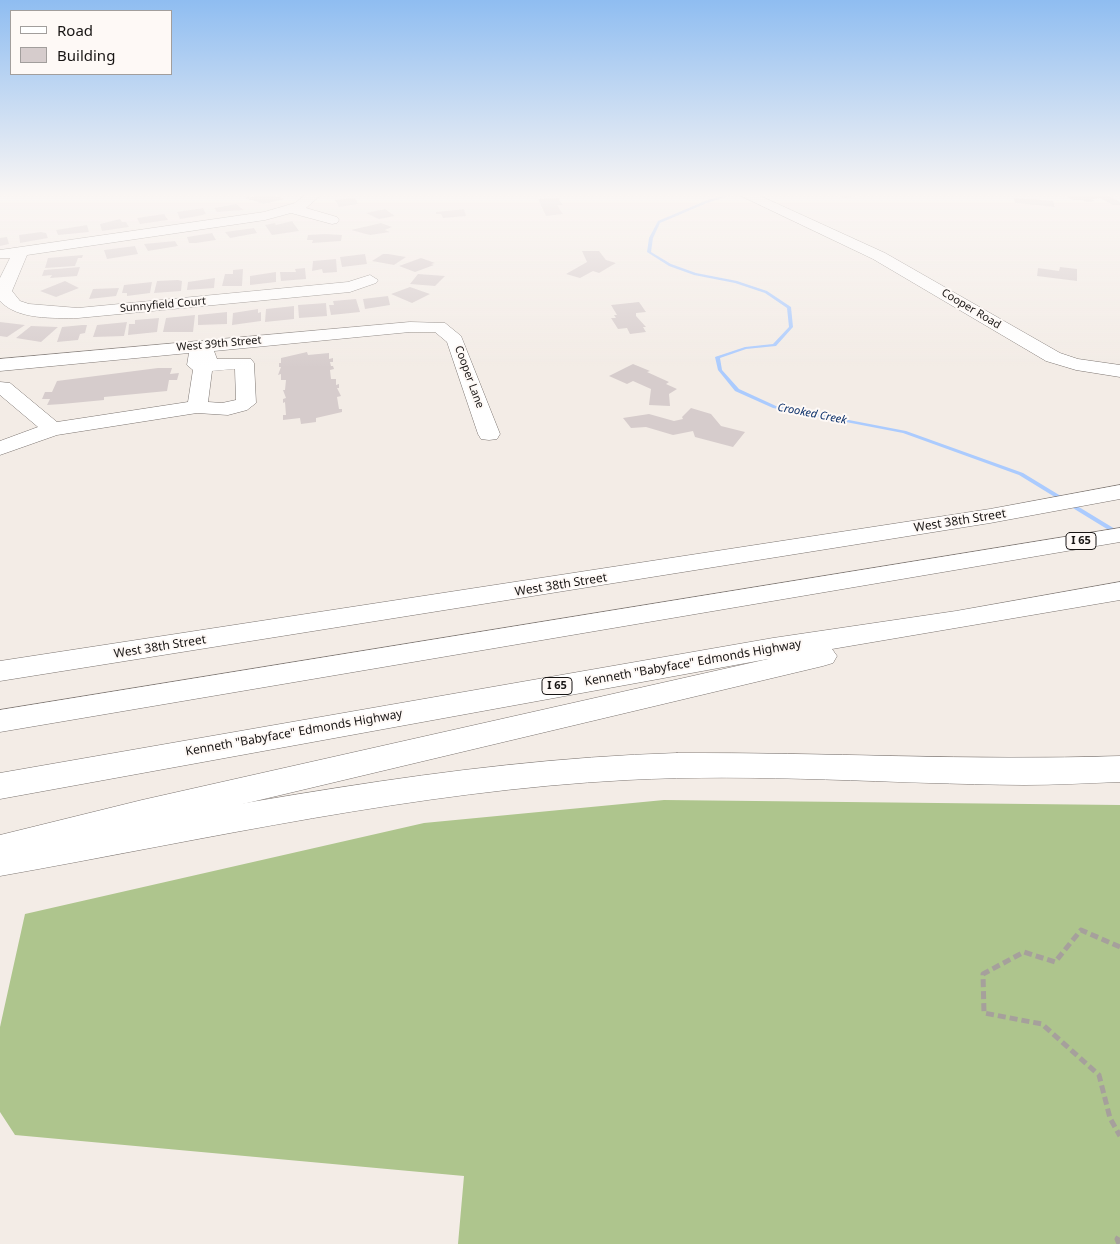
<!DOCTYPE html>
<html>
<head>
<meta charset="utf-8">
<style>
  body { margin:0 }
  #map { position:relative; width:1120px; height:1244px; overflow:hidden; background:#f3ece6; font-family:"Noto Sans",sans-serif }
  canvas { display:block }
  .legend { position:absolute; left:10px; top:10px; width:162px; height:65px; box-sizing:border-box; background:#fef9f6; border:1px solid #a29e9c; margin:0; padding:6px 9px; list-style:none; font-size:15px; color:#181514 }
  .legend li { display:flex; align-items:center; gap:10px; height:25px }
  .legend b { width:25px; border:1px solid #a29e9c }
</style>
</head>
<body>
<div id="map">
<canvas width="1120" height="1244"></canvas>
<ul class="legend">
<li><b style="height:6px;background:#fff"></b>Road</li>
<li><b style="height:14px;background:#d6cccc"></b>Building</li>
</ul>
</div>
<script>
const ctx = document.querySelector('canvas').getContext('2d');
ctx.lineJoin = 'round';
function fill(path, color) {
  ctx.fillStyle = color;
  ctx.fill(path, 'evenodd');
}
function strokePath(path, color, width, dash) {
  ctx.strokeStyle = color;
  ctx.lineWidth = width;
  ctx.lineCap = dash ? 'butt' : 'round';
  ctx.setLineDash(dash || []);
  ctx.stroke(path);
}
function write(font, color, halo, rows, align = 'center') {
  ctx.font = font + ' "Noto Sans",sans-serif';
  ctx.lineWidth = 4;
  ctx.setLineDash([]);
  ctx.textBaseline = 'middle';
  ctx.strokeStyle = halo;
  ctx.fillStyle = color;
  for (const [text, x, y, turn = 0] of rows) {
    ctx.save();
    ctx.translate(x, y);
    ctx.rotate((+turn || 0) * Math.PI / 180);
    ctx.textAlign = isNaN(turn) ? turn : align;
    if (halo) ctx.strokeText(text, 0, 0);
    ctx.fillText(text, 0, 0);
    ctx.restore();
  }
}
fill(new Path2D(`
  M664 800 1120 805V1244H458L464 1176 15 1135 0 1112V1027L25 914 424 823Z`), '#aec58d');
fill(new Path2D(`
  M728 194H734L707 203 660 223 653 238 651 252 671 264 696 273 737 281 767 291 791 307 793 327 776 346 746 349 720 358 722 370 739 389 776 406 906 431 1023 473 1120 532V537L1019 475 903 433 773 408 735 391 718 370 715 357 745 347 773 344 789 327 787 308 765 293 735 283 694 275 669 266 647 252 649 238 658 221 705 201Z`), '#abcbfe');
fill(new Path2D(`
  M263 194H270L284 199 264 204 246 198Z
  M833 194H855L857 196 845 198Z
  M1105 194 1120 202V205H1113L1100 198 1091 199 1095 201 1087 202 1082 200H1073L1063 195Z
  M355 198 358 204 339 207 335 200Z
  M558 198 563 205H557L563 214 546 216 538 199Z
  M1014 198 1053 201 1055 207 1015 203Z
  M236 204 244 210 217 212 214 208Z
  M203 208 206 214 198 216 180 219 177 212Z
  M385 209 395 216 379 219 366 213Z
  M464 209 466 216 443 218 441 214H436V212Z
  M164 214 168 220 140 224 137 218Z
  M120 219 122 222H126L129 227 102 231 100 224Z
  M292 221 299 231 272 235 265 225 275 223 276 225Z
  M381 223 392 227 385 230 390 232 370 235 351 230Z
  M87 225 89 232 58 235 56 230Z
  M254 228 257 233 230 238 225 232Z
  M41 232 46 233 48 238 20 243 19 235Z
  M212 233 216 240 196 243H189L187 237Z
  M325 234 342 235 341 241 312 243 313 240H307L308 235Z
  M7 237 9 244 0 246V238Z
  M175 241 178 246 148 251 144 244Z
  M135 246 138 254 107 259 104 250Z
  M582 251H599L606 260 616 263 599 273 593 271 580 278 566 274 587 262Z
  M365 254 367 264 342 267 340 257Z
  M383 254H388L406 257 394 265 372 261Z
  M83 255 82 258H78L75 266 45 268 48 258Z
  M421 258 435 263 431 264 434 265 415 272 399 266Z
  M336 259 337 272 323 273 322 269 312 271 313 261Z
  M80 267 77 276 50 278 52 275 42 276 44 270Z
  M1060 267 1077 269V281L1037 276 1038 268 1059 271Z
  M305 268 306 279 281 281 280 272H296L295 269Z
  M243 269 242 286H222L225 274H233V270Z
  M276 272V282L250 285V276Z
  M418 274 445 276 435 286 410 284Z
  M215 278 214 288 187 290 188 282Z
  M178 280 182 281 181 291 154 293 157 281Z
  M65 281 79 288 56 297 40 291Z
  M152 282 150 293 127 296V293H122L124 285Z
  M410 287 430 294 412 303 391 294Z
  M119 288 116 296 89 299 93 289Z
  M388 296 390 305 365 309 363 299Z
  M356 299 360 312 331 315 329 305H334L333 301Z
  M639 302 646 312 636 313V316L646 327H643L646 332 630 334 627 328 618 329 611 318H616L614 315H617L611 305Z
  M326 303 327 316 299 318 298 305Z
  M294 306V319L265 322 266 309Z
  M258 309V313L261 312V321L232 325 233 313Z
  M227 312V324L198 325V315Z
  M195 315 193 332H163L166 318Z
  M159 318 157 332 128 335 129 324H135V320Z
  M0 322 25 325 7 337 0 336Z
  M127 322 124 336 93 337 97 325Z
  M82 325H87L85 333 80 334 78 340 57 342 62 327Z
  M31 326 58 327 41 342 16 338Z
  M307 352 308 355 329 353V359L333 358V362H330L331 366H333L334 369 330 370 331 379H336V385L339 384V388H337L341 396 337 397 339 409H342V412L316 418V422L301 424 300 418 283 420V415H286L285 402 283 403V399L286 398 283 390H285L286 380H281V374L278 375 281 367H279V363H281V358Z
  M633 364 650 371 647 372 669 382 666 384 677 389 669 394 670 406 649 405 651 389 633 381 627 384 609 376Z
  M158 368H172L170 374 179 373 177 380H169L167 391 104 397V400L62 404 47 405 50 399H42L45 392H52L57 381Z
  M691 408 711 414 721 426 745 432 733 447 695 437 693 431 673 435 646 427 631 428 623 418 649 414 674 421 683 419 682 417Z`), '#d6cccc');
const minor = new Path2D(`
  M306 194H322L306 208 337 217 339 220 337 223 332 224 291 213 265 220 27 255 12 291 20 301 29 304 78 308 348 282 370 275 378 280 376 283 350 292 78 318C53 318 18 320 0 301V278L10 258H0V250L264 212 295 203Z
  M737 194H756L885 253 1060 353 1078 359 1120 365V377L1076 370 1046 361 873 259Z
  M410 322 445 323 461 336 500 434 497 439 489 440 481 439 478 434 447 342 435 332H410L214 351 217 359H251L254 363 256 403 247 410 228 415 197 413 57 435 0 455V441L38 427 0 395V382L10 383 57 422 188 402 193 370 187 365 189 353 0 371V359ZM235 369 236 400 222 403 208 402 212 371Z`);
const major = new Path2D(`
  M1120 485V499L990 523 0 681V661L990 509Z
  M677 753C824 752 972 761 1120 756V782C1088 783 1056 785 1024 785 892 784 759 773 627 780 416 791 208 839 0 876V846C225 808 448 760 677 753Z`);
const highway = new Path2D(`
  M1120 528V542L0 732V710Z
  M1120 582V600L832 649 837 656 833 663 823 666 142 828 0 865V835L142 800 768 659 0 799V773L773 638 956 611Z`);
strokePath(minor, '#7c7571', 1);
strokePath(major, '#7c7571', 1);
strokePath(highway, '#7c7571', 1);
strokePath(new Path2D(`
  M1120 947 1081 930 1055 962 1024 952 983 974 984 1013 1042 1024 1099 1075 1110 1118 1120 1136
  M1119 1244 1117 1239 1120 1234`), '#a6a09c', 5, [8, 4]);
fill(minor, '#fff');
fill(major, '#fff');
fill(highway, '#fff');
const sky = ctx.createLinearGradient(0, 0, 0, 368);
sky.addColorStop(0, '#8fbdf1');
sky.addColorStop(0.53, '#faf6f4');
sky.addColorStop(1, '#faf6f400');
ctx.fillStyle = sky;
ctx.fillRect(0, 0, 1120, 368);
write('11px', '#181514', '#fef9f6', [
  ["Sunnyfield Court",163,305,-5],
  ["Cooper Road",971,309,31],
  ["West 39th Street",219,344,-5],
  ["Cooper Lane",469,377,70]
]);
write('italic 11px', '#0a2f69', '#fef9f6', [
  ["Crooked Creek",812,414,11]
]);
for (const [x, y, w] of [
  [1081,541,30],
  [557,686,30]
]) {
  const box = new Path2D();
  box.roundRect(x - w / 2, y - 8.5, w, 17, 4);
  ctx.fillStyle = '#fef9f6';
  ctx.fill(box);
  strokePath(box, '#181514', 1);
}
write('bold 11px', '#181514', null, [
  ["I 65",1081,541],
  ["I 65",557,686]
]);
write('12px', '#181514', '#fef9f6', [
  ["West 38th Street",960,521,-9],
  ["West 38th Street",561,585,-9],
  ["West 38th Street",160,647,-9],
  ["Kenneth \"Babyface\" Edmonds Highway",693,663,-10],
  ["Kenneth \"Babyface\" Edmonds Highway",294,733,-10]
]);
</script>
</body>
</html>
